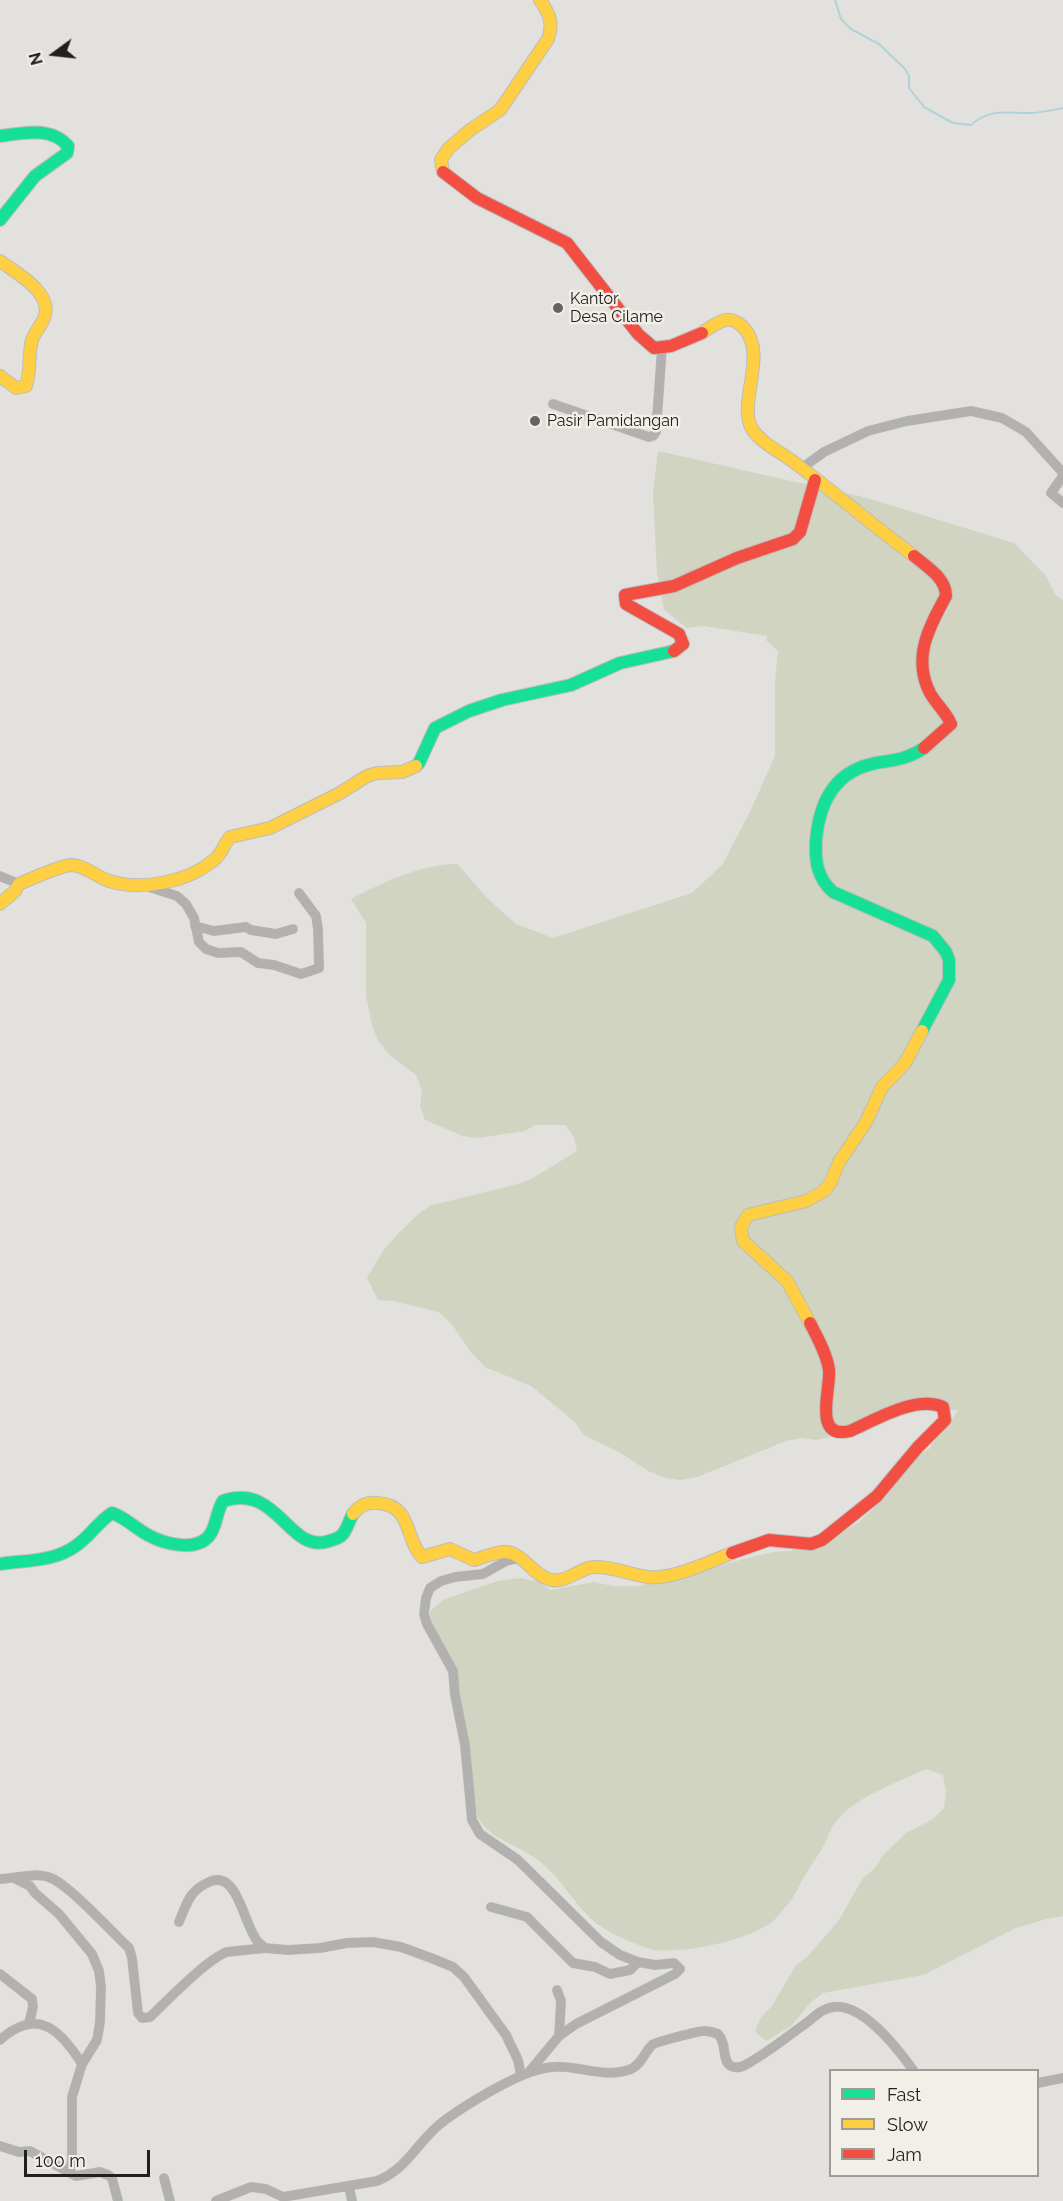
<!DOCTYPE html>
<html>
<head>
<meta charset="utf-8">
<style>
  body { margin:0 }
  #map { position:relative; width:1063px; height:2201px; overflow:hidden; background:#e2e1dd; font-family:Raleway,sans-serif }
  canvas { display:block }
  .legend { position:absolute; left:829px; top:2069px; width:210px; height:108px; box-sizing:border-box; background:#f2efe8; border:2px solid #9e9c97; margin:0; padding:8px 10px; list-style:none; font-size:18px; color:#21201e }
  .legend li { display:flex; align-items:center; gap:12px; height:30px }
  .legend b { width:30px; border:2px solid #9e9c97 }
  .north { position:absolute; left:24px; top:24px; width:60px; height:60px; -webkit-text-stroke:4px #f2efe8; paint-order:stroke; rotate:255deg; font-size:16px; font-weight:700; line-height:24px; text-align:center; color:#21201e }
  .north::after { content:''; display:block; margin:auto; width:21px; height:27px; background:#21201e; clip-path:polygon(50% 0,100% 100%,50% 72%,0 100%) }
  .scale { position:absolute; left:24px; top:2150px; width:126px; height:27px; box-sizing:border-box; border:3px solid #21201e; border-top:0; padding-left:8px; font-size:18px; line-height:21px; white-space:nowrap; color:#21201e; -webkit-text-stroke:4px #f2efe8; paint-order:stroke }
</style>
</head>
<body>
<div id="map">
<canvas width="1063" height="2201"></canvas>
<ul class="legend">
<li><b style="height:8px;background:#16e098"></b>Fast</li>
<li><b style="height:8px;background:#ffcf43"></b>Slow</li>
<li><b style="height:8px;background:#f24e42"></b>Jam</li>
</ul>
<div class="north">N</div>
<div class="scale">100 m</div>
</div>
<script>
const ctx = document.querySelector('canvas').getContext('2d');
ctx.lineJoin = 'round';
function fill(path, color) {
  ctx.fillStyle = color;
  ctx.fill(path, 'evenodd');
}
function strokePath(path, color, width, dash) {
  ctx.strokeStyle = color;
  ctx.lineWidth = width;
  ctx.lineCap = dash ? 'butt' : 'round';
  ctx.setLineDash(dash || []);
  ctx.stroke(path);
}
function write(font, color, halo, rows, align = 'center') {
  ctx.font = font + ' Raleway,sans-serif';
  ctx.lineWidth = 5;
  ctx.setLineDash([]);
  ctx.textBaseline = 'middle';
  ctx.strokeStyle = halo;
  ctx.fillStyle = color;
  for (const [text, x, y, turn = 0] of rows) {
    ctx.save();
    ctx.translate(x, y);
    ctx.rotate((+turn || 0) * Math.PI / 180);
    ctx.textAlign = isNaN(turn) ? turn : align;
    if (halo) ctx.strokeText(text, 0, 0);
    ctx.fillText(text, 0, 0);
    ctx.restore();
  }
}
fill(new Path2D(`
  M658 451 867 498 1014 543 1046 576 1056 596 1063 600V1916L1046 1919 1016 1928 923 1975 823 1993 811 2002 791 2026 766 2041 755 2031 761 2017 772 2006 796 1965 808 1956 839 1920 863 1878 875 1868 883 1855 906 1833 933 1819 944 1808 946 1792 943 1775 926 1769C902 1780 855 1798 839 1818 832 1825 830 1832 826 1841 821 1852 813 1862 807 1872 800 1882 796 1895 788 1904 782 1911 774 1922 766 1926 739 1942 686 1953 655 1950 647 1949 613 1935 605 1929 579 1914 565 1882 542 1863 513 1839 469 1838 474 1790L458 1684 431 1626 430 1611 445 1599 498 1581 521 1578 538 1582 551 1590 594 1582 613 1586H640L655 1579H668L744 1559 773 1552 791 1551 806 1543 845 1531 859 1522 887 1496 915 1458 929 1449 938 1436 941 1435 958 1410H943L942 1408 910 1412 850 1432 816 1440 801 1438 786 1441 697 1477 681 1480 666 1478 648 1471 621 1453 584 1435 575 1422 531 1386 485 1367 470 1351 451 1323 439 1312 394 1301 378 1300 367 1278 383 1251 395 1237 418 1214 432 1205 519 1184 533 1178 577 1151 574 1137 565 1125H535L525 1131 477 1138 463 1136 425 1120 420 1106 422 1090 416 1075 390 1055 379 1042 372 1026 366 995V923L351 899C385 882 418 865 457 864L488 899 516 924 553 938 692 893 722 865 749 814 775 756V682L778 651 766 640 767 636 704 626 687 628 664 610 657 572 653 494Z`), '#d0d4c0');
strokePath(new Path2D(`
  M835 0 841 19 851 29 879 44 905 69 909 76V88L924 107 953 123 971 125C990 108 1007 113 1030 113 1041 113 1052 110 1063 108`), '#b1d2d9', 2);
const street = new Path2D(`
  M553 404 649 437 653 436 656 432 662 348
  M802 468 824 452 868 431 907 421 971 411 1002 418 1026 432 1063 473
  M1063 476 1051 493 1063 503
  M0 876 19 884
  M146 886 177 896 186 904 194 918 199 942 206 949 218 953 241 952 258 963 274 965 301 974 319 968 318 929 316 916 299 893
  M195 926 214 931 246 927 251 930 276 934 293 929
  M519 1558 506 1561 483 1574 455 1577 441 1581 430 1588 426 1598 424 1614 427 1624 453 1671 455 1695 465 1745 472 1820 480 1834 518 1860 601 1942 620 1955 638 1962 655 1965 674 1963 680 1969 675 1974 576 2024 559 2036 529 2072
  M14 1878 30 1886 35 1893 59 1914 92 1954 99 1971 101 1987 100 2022 97 2040 82 2064 72 2097V2159L70 2172
  M0 1879C16 1878 36 1872 51 1878 70 1886 112 1932 129 1948L132 1958 138 2013 142 2018 150 2017C168 2000 207 1959 227 1952L265 1948 288 1950 320 1948 347 1943 373 1942 401 1947 431 1958 453 1967 464 1977 506 2035 518 2060 521 2075
  M491 1907 527 1917 573 1963 595 1967 610 1974 630 1970 638 1962
  M179 1922C187 1903 189 1891 209 1882 238 1868 244 1927 258 1942 260 1944 263 1946 265 1948
  M0 1974 32 1999 33 2007 29 2023
  M557 1990 561 2001 559 2036
  M0 2040C37 2007 60 2029 82 2064
  M1038 2083 1063 2078
  M0 2146 19 2152 30 2151 76 2176 100 2172 108 2175 112 2178 118 2201
  M164 2178 170 2201
  M349 2187 352 2201
  M216 2201 251 2187 266 2189 283 2197 377 2181C407 2169 416 2144 440 2124 460 2108 499 2085 523 2075 535 2070 550 2066 563 2067 586 2068 608 2078 631 2069 642 2064 644 2053 652 2045 655 2042 699 2031 704 2031 709 2031 713 2032 718 2034 728 2045 721 2061 731 2066 738 2070 746 2065 752 2061 771 2050 788 2036 805 2024 811 2020 817 2013 824 2010 856 1993 898 2049 913 2070`);
const fast = new Path2D(`
  M0 136C23 133 51 126 68 146L67 153 35 176 0 220
  M416 766 419 763 435 728 469 711 502 700 571 685 620 663 674 651
  M922 1031 949 980V960L946 952 933 936 833 892C817 878 815 861 816 841 819 803 834 771 876 763 894 760 908 759 924 748
  M0 1564C26 1560 55 1562 77 1545 90 1536 99 1521 112 1513 126 1518 135 1528 148 1535 164 1544 196 1552 209 1536 217 1526 216 1512 223 1501 278 1482 289 1555 329 1541 333 1540 339 1538 342 1535 347 1530 349 1520 353 1514`);
const slow = new Path2D(`
  M443 172 441 160 448 149 470 130 500 110 548 39C554 23 549 13 540 0
  M0 261C16 273 51 291 45 315 43 324 35 331 32 340 28 355 31 371 26 386L16 388 0 376
  M702 333C708 329 718 321 726 320 732 319 739 323 743 327 769 353 737 403 752 429 762 444 781 452 795 463 835 493 874 526 914 556
  M0 904 15 891 19 884C31 879 59 866 71 865 84 865 97 877 109 881 142 891 188 882 214 860 222 854 224 844 230 837L270 828 340 793 367 776 377 773 402 772 416 766
  M810 1323 787 1281 743 1241 741 1227 748 1215 806 1201 824 1191 831 1182 839 1162 866 1122 882 1087 905 1063 922 1031
  M353 1514C359 1506 367 1502 377 1503 413 1505 404 1538 422 1557L450 1549 474 1560C484 1557 495 1552 505 1552 523 1552 533 1576 551 1580 567 1583 579 1568 594 1567 613 1566 630 1575 648 1577 673 1580 708 1562 732 1553`);
const jam = new Path2D(`
  M443 172 477 198 567 243 638 334 654 348 671 346 702 333
  M914 556C927 567 946 578 946 596 929 627 912 658 930 693 936 704 946 712 951 724L924 748
  M674 651 683 644 679 634 626 604 625 595 674 586 737 558 793 539 800 532 815 480
  M732 1553 769 1540 811 1544 822 1540 877 1496 918 1447 945 1420 943 1407C916 1395 875 1420 850 1431 812 1440 831 1389 829 1370 827 1354 817 1337 810 1323`);
strokePath(street, '#bebdbb', 10);
strokePath(fast, '#bebdbb', 14);
strokePath(slow, '#bebdbb', 14);
strokePath(jam, '#bebdbb', 14);
strokePath(street, '#b2b1b0', 9);
strokePath(fast, '#16e098', 12);
strokePath(slow, '#ffcf43', 12);
strokePath(jam, '#f24e42', 12);
for (const [x, y, r, color] of [
  [558,308,6,"#656461"],
  [535,421,6,"#656461"]
]) {
  const dot = new Path2D();
  dot.arc(x, y, r, 0, 2 * Math.PI);
  ctx.fillStyle = color;
  ctx.fill(dot);
  strokePath(dot, '#f2efe8', 2);
}
write('16px', '#21201e', '#f2efe8', [
  ["Kantor",570,299],
  ["Desa Cilame",570,317],
  ["Pasir Pamidangan",547,421]
], 'left');
</script>
</body>
</html>
